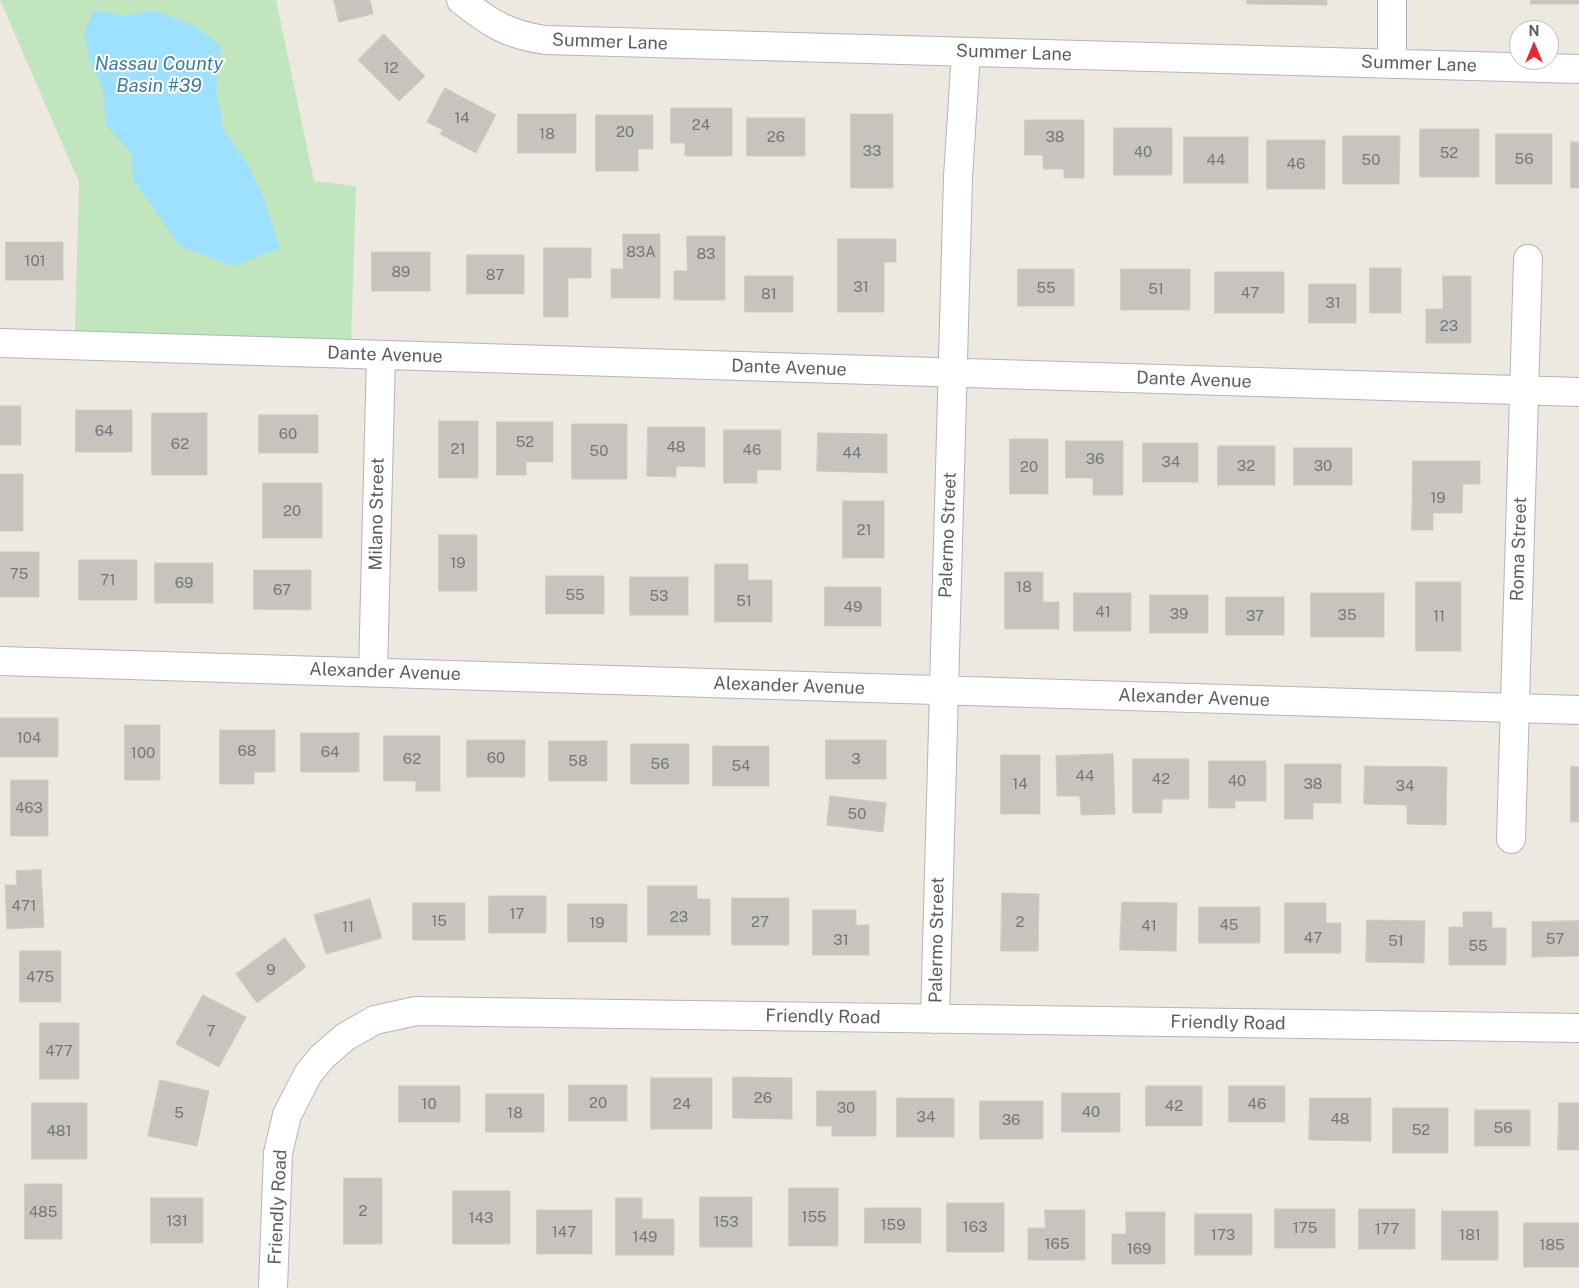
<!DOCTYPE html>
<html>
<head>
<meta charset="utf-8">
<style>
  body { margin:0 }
  #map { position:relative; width:1579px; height:1288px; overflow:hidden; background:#ede8e0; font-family:"Public Sans",sans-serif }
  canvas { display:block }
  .north { position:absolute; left:1509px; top:20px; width:50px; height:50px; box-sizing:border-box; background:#fff; border:1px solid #bdbfc0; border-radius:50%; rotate:0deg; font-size:14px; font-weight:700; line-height:20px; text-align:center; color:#595e62 }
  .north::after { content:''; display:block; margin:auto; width:18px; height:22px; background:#eb2830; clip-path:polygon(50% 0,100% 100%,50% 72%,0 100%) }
</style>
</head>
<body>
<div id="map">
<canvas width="1579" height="1288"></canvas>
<div class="north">N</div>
</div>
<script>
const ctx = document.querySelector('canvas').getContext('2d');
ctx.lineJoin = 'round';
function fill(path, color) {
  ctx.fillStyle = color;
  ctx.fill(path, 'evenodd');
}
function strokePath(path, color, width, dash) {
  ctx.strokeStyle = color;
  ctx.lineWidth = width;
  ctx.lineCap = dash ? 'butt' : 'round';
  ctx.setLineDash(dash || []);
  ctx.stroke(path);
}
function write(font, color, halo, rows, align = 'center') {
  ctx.font = font + ' "Public Sans",sans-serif';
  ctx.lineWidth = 4;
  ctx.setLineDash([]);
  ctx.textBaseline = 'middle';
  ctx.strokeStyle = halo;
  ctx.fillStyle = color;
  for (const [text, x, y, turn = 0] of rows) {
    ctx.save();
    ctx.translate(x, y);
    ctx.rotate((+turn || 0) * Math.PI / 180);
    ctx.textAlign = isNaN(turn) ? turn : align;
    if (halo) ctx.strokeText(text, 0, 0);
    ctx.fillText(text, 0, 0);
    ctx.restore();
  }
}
fill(new Path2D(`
  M0 0H276L314 181 356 186 351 342 75 331 79 182Z`), '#c1e5bc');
fill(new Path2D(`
  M94 10 125 16 154 10 193 25 221 46 216 89 223 129 247 163 263 197 280 248 233 266 180 246 134 181 130 151 106 125 103 89 90 62 84 32Z`), '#9ee0ff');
const building = new Path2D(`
  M334 0H370L373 14 339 22Z
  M1247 0H1327V5L1247 4Z
  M1531 0H1579V4H1531Z
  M384 34 425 76 399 101 358 60Z
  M445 88 496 115 476 153 440 134 443 130 427 122Z
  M671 108H732V156H685V143H671Z
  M518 114H576V153H518Z
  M851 114H893V188H851Z
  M596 115H653V149H638V171H596Z
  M747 118H805V156H747Z
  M1025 120H1084V178H1064V169H1043V155H1025Z
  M1114 128H1172V175H1114Z
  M1420 129H1479V177H1420Z
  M1496 134H1552V184H1496Z
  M1343 136H1400L1399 184H1343Z
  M1184 137H1248V183H1184Z
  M1267 140H1325V189H1267Z
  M1571 142H1579V188H1571Z
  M623 234H660V298H611V269H623Z
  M687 236H725V300H674V271H687Z
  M838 239H896V262H884V312H838Z
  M6 242H63V280H6Z
  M544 248H591V278H568V317H544Z
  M372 252H430V291H372Z
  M467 255H524V294H467Z
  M1370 268H1401V313H1370Z
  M1018 269H1074V306H1018Z
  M1121 269H1190V310H1121Z
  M1215 272H1284V313H1215Z
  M745 276H793V312H745Z
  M1443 276H1471V343H1426V309H1443Z
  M1309 284H1356V323H1309Z
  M0 406H21V445H0Z
  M76 410H132V452H76Z
  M152 413H207V475H152Z
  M259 415H318V453H259Z
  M439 421H478V478H439Z
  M497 422H553V462H526V475H497Z
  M572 424H627V479H572Z
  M648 427H705V467L676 466V477L647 476Z
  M724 430H781V470H757V483H724Z
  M818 433 887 434V473L817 471Z
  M1010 439H1048V494H1010Z
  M1066 441H1123V495H1093V478H1066Z
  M1143 443H1198V482H1143Z
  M1218 446H1275V485H1218Z
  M1294 448H1352V485H1294Z
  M1413 461H1480V484H1463L1462 513H1433V530H1412Z
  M0 474H23V531H0Z
  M263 483H322V538H263Z
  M843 501H884V558H843Z
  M439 535H477V591H439Z
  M0 552H39V597H0Z
  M79 560H137V600H79Z
  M155 563H213V603H155Z
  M715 564H748V580H772V622H715Z
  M254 570H311V610L254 609Z
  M1005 572H1043V602H1059V629H1005Z
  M546 576H604V614H546Z
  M630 577H688V615H630Z
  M1416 582H1461V651H1416Z
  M825 587H881V626H825Z
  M1074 593H1131V631H1074Z
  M1311 593H1384V637H1311Z
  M1150 595H1208V633H1150Z
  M1226 597H1284V635H1226Z
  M0 718H58V757H0Z
  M125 725H160V780H125Z
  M220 730H275V772H254V784H220Z
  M301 733H359V772H301Z
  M384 736H440V791H416V781H384Z
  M467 740H525V777H467Z
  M826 740H886V779H826Z
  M549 741H607V781H549Z
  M631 744H689V784H631Z
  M713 746H769V786H713Z
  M1113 754 1115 814 1081 815 1080 796H1057L1056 756Z
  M1001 755H1040V814H1001Z
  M1133 759H1189V799H1162V813H1133Z
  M1209 761H1266V801H1235V808H1209Z
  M1285 764H1341V803H1313V819H1285Z
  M1365 766 1447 767 1446 825 1407 824V805L1364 804Z
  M1571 766 1579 767V822H1571Z
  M11 780H48V836H11Z
  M830 796 886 803 883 832 827 825Z
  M41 870 44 927 7 929 5 885H17L16 871Z
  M648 886H697V899H710V935H648Z
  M1002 893 1039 894 1038 951H1001Z
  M489 896H546V933H489Z
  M732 898H789V945H732Z
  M370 899 382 938 326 954 314 915Z
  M1122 902 1177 903 1176 951 1120 950Z
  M413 903H465V940H413Z
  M1285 903H1326V923H1341V953H1285Z
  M568 904H627V942H568Z
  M1199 907H1260V943H1199Z
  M813 910H856V925H869V955H813Z
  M1463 912H1492V928H1506V965H1449V927H1463Z
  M1367 920 1425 921 1424 963 1366 962Z
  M1579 921V956L1532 957V922Z
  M285 938 306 967 257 1003 236 974Z
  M20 951H61V1002H20Z
  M203 995 246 1017 219 1067 176 1044Z
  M40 1023H79V1079H40Z
  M733 1077 792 1078V1119L733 1118Z
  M651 1078H712V1129H651Z
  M160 1080 209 1091 197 1146 148 1136Z
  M569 1085H627V1121H569Z
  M399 1086H460V1122H399Z
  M1146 1086H1202V1126H1146Z
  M1229 1086H1285V1122H1229Z
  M817 1091H876V1136H832V1126H817Z
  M1062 1093H1120V1132H1062Z
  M486 1094H544V1132H486Z
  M897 1098H954V1137H897Z
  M1310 1098H1371V1141L1309 1140Z
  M980 1101H1043V1139H980Z
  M32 1103H87V1159H32Z
  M1559 1103H1579V1150H1558Z
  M1393 1108H1448V1153H1393Z
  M1475 1110H1530V1146H1475Z
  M344 1178H382V1244H344Z
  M25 1184H62V1239H25Z
  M789 1188H838V1246H789Z
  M453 1191H510V1244H453Z
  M700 1197H752V1247H700Z
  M151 1198H203V1243H151Z
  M616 1198H642V1219H674V1255H616Z
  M947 1203H1004V1252H947Z
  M865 1208H921V1243H865Z
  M1275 1209H1335V1248H1275Z
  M1359 1209H1415V1249H1359Z
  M537 1210H592V1254H537Z
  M1045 1210H1085V1260H1028V1228H1045Z
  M1442 1211H1498V1260H1442Z
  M1126 1212H1165V1264H1112V1234H1126Z
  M1195 1214H1252V1255H1195Z
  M1524 1223H1579V1267H1524Z`);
fill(building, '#c7c3be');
strokePath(building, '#d1c9bf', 1);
const minor = new Path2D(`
  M461 0C489 23 509 35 545 40L1579 69
  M1392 64V0
  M0 343 1579 392
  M0 661 1579 710
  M373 672 381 355
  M1511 839 1528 259
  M935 1019 958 177 966 52
  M273 1288 278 1153 287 1115 308 1074 322 1057 345 1037 375 1020 416 1011 1579 1028`);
strokePath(minor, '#b1b5b9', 30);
strokePath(minor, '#fff', 28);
write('15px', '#747779', null, [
  ["12",391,68],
  ["14",462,118],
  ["24",701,125],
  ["20",625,132],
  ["18",547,134],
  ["26",776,137],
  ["38",1055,137],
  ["33",872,151],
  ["40",1143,152],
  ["52",1449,153],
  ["56",1524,159],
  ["44",1216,160],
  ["50",1371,160],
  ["46",1296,164],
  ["83A",641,252],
  ["83",706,254],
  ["101",35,261],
  ["89",401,272],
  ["87",495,275],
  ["31",861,287],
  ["55",1046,288],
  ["51",1156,289],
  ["47",1250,293],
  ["81",769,294],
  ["31",1333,303],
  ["23",1449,326],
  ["64",104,431],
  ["60",288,434],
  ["52",525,442],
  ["62",180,444],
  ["48",676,447],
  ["21",458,449],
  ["46",752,450],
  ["50",599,451],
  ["44",852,453],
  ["36",1095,459],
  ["34",1171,462],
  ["32",1246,466],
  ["30",1323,466],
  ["20",1029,467],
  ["19",1438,498],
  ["20",292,511],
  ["21",864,530],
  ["19",458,563],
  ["75",19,574],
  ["71",108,580],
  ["69",184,583],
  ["18",1024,587],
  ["67",282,590],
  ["55",575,595],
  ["53",659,596],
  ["51",744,601],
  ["49",853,607],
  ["41",1103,612],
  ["39",1179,614],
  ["35",1347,615],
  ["37",1255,616],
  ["11",1439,616],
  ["104",29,738],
  ["68",247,751],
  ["64",330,752],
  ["100",143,753],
  ["60",496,758],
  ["62",412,759],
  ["3",856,759],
  ["58",578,761],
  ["56",660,764],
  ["54",741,766],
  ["44",1085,776],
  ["42",1161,779],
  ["40",1237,781],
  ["14",1020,784],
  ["38",1313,784],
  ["34",1405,786],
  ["463",29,808],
  ["50",857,814],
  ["471",24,906],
  ["17",517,914],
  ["23",679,917],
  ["15",439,921],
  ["27",760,922],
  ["2",1020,922],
  ["19",597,923],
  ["45",1229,925],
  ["41",1149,926],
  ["11",348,927],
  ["47",1313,938],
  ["57",1555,939],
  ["31",841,940],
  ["51",1396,941],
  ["55",1478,946],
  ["9",271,970],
  ["475",40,977],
  ["7",211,1031],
  ["477",59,1051],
  ["26",763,1098],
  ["20",598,1103],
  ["10",429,1104],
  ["24",682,1104],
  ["46",1257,1104],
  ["42",1174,1106],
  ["30",846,1108],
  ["40",1091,1112],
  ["5",179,1113],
  ["18",515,1113],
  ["34",926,1117],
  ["48",1340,1119],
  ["36",1011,1120],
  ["56",1503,1128],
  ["52",1421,1130],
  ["481",59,1131],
  ["2",363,1211],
  ["485",43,1212],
  ["155",814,1217],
  ["143",481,1218],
  ["131",177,1221],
  ["153",726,1222],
  ["159",893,1225],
  ["163",975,1227],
  ["175",1305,1228],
  ["177",1387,1229],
  ["147",564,1232],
  ["173",1223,1235],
  ["181",1470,1235],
  ["149",645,1237],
  ["165",1057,1244],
  ["185",1552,1245],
  ["169",1139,1249]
]);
write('18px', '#595e62', '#fff', [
  ["Summer Lane",610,42,2],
  ["Summer Lane",1014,53,2],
  ["Summer Lane",1419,64,2],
  ["Dante Avenue",385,355,2],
  ["Dante Avenue",789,368,2],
  ["Dante Avenue",1194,380,2],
  ["Milano Street",377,514,-89],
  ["Palermo Street",948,535,-88],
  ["Roma Street",1519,549,-88],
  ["Alexander Avenue",385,672,2],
  ["Alexander Avenue",789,686,2],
  ["Alexander Avenue",1194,698,2],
  ["Palermo Street",937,940,-89],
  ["Friendly Road",823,1017,1],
  ["Friendly Road",1228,1023,1],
  ["Friendly Road",278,1207,-87]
]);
write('italic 19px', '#397ca8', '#fff', [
  ["Nassau County",159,64],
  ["Basin #39",159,86]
]);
</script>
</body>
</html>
